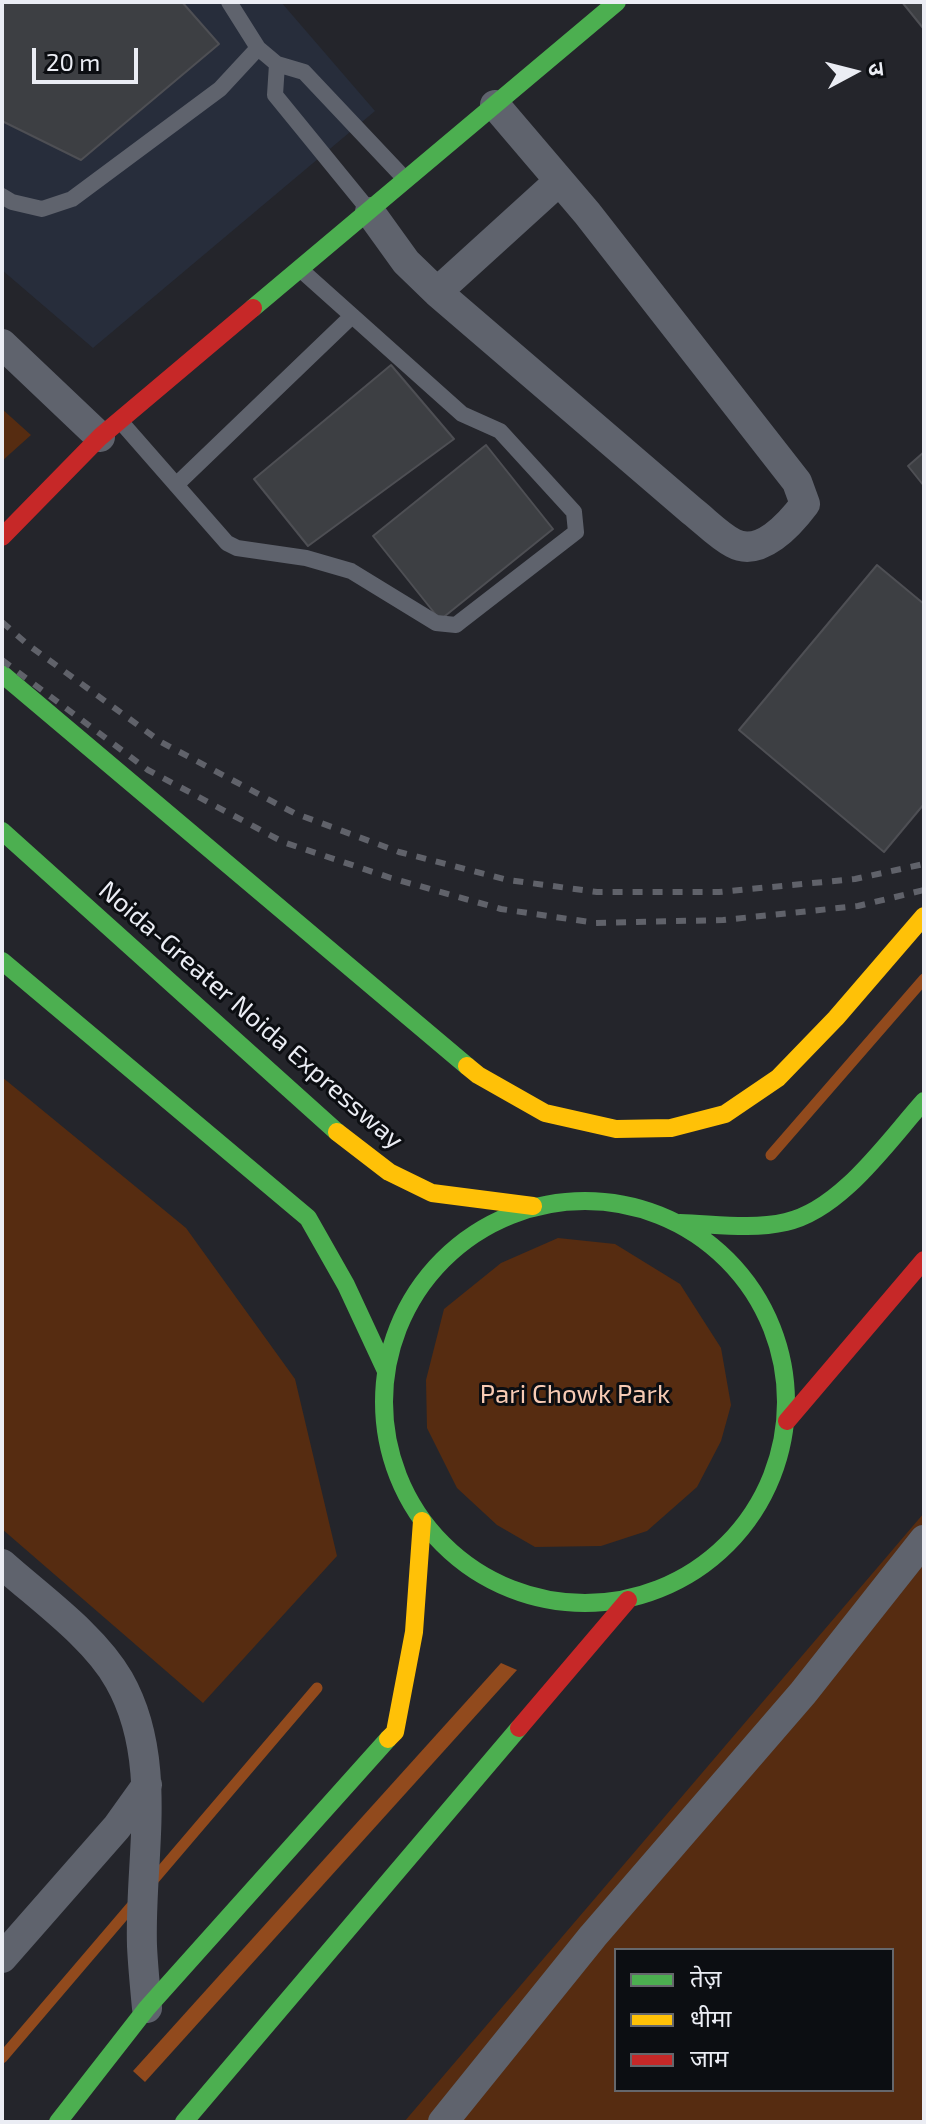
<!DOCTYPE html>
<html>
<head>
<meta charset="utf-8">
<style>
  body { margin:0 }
  #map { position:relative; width:926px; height:2124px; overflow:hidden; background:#24252b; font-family:"Exo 2","Noto Sans Devanagari",sans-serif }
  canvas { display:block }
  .frame { position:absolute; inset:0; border:4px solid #ebedf4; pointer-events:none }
  .legend { position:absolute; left:614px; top:1948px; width:280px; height:144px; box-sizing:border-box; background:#0c0e12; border:2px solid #65676c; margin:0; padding:10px 14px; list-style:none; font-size:24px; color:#ebedf4 }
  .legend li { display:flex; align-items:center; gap:16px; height:40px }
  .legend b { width:40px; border:2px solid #65676c }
  .north { position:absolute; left:814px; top:32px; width:80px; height:80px; -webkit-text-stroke:6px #0c0e12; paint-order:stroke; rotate:83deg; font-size:22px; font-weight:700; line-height:32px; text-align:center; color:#ebedf4 }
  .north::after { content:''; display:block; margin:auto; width:28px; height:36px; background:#ebedf4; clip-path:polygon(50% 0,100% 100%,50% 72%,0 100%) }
  .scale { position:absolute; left:32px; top:48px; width:106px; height:36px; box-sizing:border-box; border:4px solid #ebedf4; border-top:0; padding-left:10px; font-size:24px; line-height:28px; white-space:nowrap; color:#ebedf4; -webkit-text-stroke:6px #0c0e12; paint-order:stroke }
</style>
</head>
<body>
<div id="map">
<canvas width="926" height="2124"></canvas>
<div class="frame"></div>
<ul class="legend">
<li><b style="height:10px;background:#4caf50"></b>तेज़</li>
<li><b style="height:10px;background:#ffc107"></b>धीमा</li>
<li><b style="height:10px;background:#c62828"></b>जाम</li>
</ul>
<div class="north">उ</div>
<div class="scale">20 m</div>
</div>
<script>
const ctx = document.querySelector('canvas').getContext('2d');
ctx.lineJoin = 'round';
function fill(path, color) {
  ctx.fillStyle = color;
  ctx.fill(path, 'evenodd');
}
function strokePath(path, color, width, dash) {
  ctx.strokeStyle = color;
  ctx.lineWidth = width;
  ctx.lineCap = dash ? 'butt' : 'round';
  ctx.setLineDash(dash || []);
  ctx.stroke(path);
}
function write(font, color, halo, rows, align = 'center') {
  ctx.font = font + ' "Exo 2",sans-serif';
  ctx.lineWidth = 6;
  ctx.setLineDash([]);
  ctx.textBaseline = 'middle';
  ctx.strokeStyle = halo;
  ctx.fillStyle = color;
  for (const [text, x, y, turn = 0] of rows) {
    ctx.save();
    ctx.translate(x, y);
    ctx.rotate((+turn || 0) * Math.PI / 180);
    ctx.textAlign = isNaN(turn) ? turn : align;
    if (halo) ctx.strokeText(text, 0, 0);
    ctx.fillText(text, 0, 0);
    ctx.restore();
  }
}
fill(new Path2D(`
  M2 2H281L375 111 93 348 2 270Z`), '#272d3b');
fill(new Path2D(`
  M2 409 31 435 2 461Z
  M2 1077 186 1228 295 1379 337 1556 203 1703 2 1529Z
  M558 1238 615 1244 680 1284 721 1348 731 1405 721 1441 697 1487 647 1531 601 1546 535 1547 497 1525 457 1488 427 1428 426 1380 444 1309 501 1263Z
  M924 1513V2122H404ZM616 1950H892V2090H616Z`), '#562c11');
fill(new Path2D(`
  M501 1663 517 1670 145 2082 133 2071Z`), '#914a1d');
strokePath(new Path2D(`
  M771 1155 924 979
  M149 1885 317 1688
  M2 2058 136 1901`), '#914a1d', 11);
const building = new Path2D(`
  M2 2H182L219 44 81 160 2 121Z
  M902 2H924V27L923 28Z
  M391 365 454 439 308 546 254 479Z
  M486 445 553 529 440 620 373 536Z
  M924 452V486L908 466Z
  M877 565 924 604V804L884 852 739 730Z`);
fill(building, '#3d3f43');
strokePath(building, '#4e4f54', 2);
strokePath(new Path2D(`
  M229 2 258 48 277 64 304 72 405 179
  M277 64 275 95 368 209
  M2 196 12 202 42 209 72 199 220 89 258 48
  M121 422 227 543 237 548 306 558 351 571 436 623 456 625 461 621 576 532 574 512 500 431 462 414 301 270
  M176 485 352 316`), '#5f636d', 16);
strokePath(new Path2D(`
  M370 212 406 262 437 292 692 511C705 521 718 535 733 543 760 558 790 524 805 504L797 482 587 213 495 105
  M437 292 558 182
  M2 344 100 437
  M2 1564C40 1598 94 1636 119 1680 165 1761 139 1859 142 1946 143 1967 145 1987 147 2008
  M2 1958 117 1827 147 1785
  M443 2122 593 1936 803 1693 924 1540`), '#5f636d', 30);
strokePath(new Path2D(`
  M253 308 617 2
  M2 674 467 1066
  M2 831 337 1132
  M2 961 308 1218 346 1285 386 1371
  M384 1402a201 201 0 1 1 402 0a201 201 0 1 1-402 0Z
  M680 1223C715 1224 751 1230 786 1222 841 1210 888 1141 924 1101
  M58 2122 147 2008 388 1739
  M184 2122 519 1728`), '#4caf50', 18);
strokePath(new Path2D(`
  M467 1066 478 1075 545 1113 616 1129 671 1128 725 1114 778 1078 836 1018 924 916
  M337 1132 389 1172 432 1193 533 1206
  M388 1739 395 1732 414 1632 422 1521`), '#ffc107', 18);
strokePath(new Path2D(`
  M2 537 100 437 253 308
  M787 1421 924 1260
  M519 1728 628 1600`), '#c62828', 18);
strokePath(new Path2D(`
  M2 622 27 644 161 742 294 813 399 852 508 880 597 892H719L855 879 924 864
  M2 660 148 770 283 842 391 878 501 909 596 923 723 920 858 906 924 890`), '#60626a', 6, [10, 10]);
write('26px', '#ebedf4', '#0c0e12', [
  ["Noida-Greater Noida Expressway",251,1015,41]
]);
write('26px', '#f8cbb4', '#0c0e12', [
  ["Pari Chowk Park",575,1394]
]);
</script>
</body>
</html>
